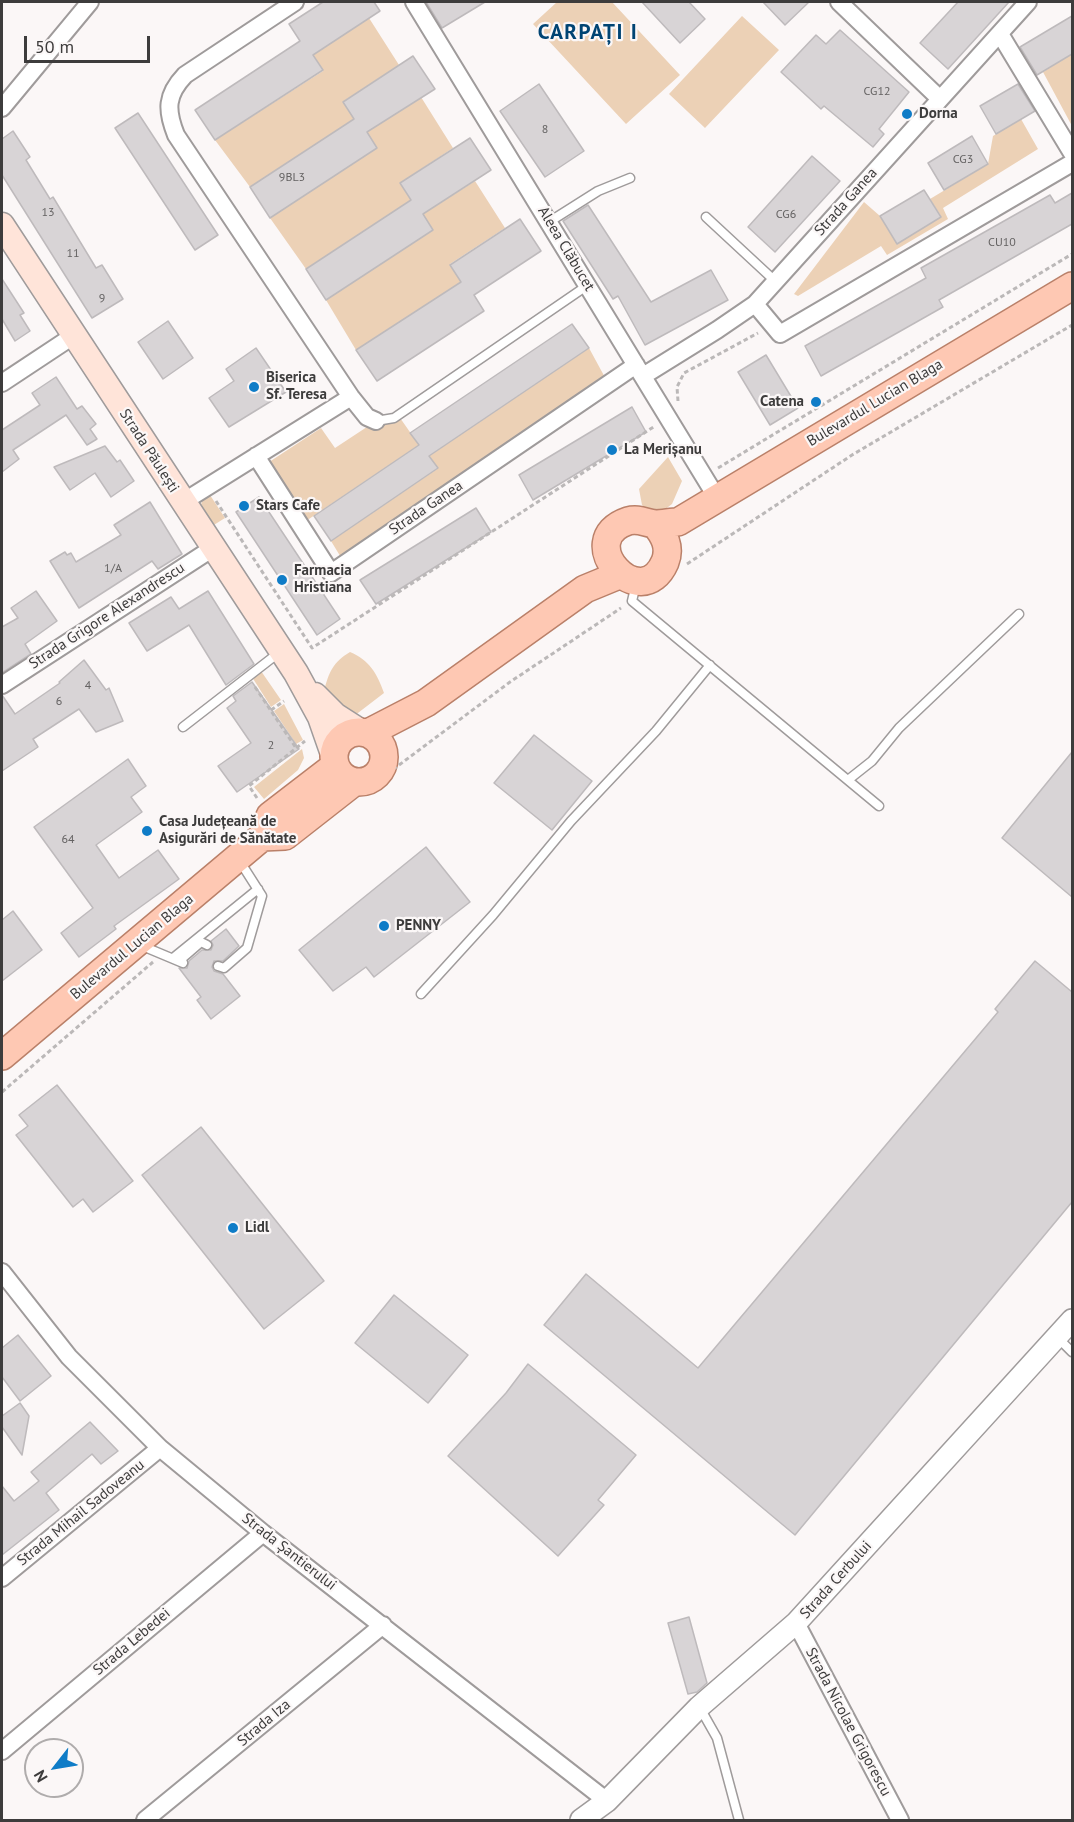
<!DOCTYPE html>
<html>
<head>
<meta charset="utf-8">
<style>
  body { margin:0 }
  #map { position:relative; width:1074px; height:1822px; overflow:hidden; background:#fbf7f7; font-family:"PT Sans",sans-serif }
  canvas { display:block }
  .frame { position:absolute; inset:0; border:3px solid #3d3c3c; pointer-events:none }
  .north { position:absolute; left:24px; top:1738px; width:60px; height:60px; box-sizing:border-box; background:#fbf7f7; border:2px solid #afacac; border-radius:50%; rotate:239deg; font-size:16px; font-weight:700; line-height:24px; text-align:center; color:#3d3c3c }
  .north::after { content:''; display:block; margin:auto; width:21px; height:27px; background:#0f7cc7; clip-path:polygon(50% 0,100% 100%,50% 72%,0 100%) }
  .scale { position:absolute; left:24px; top:36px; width:126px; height:27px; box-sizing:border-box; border:3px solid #3d3c3c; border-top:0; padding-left:8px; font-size:18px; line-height:21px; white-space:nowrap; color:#3d3c3c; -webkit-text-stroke:4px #fbf7f7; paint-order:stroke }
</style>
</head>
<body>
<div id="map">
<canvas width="1074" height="1822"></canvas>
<div class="frame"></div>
<div class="north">N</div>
<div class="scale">50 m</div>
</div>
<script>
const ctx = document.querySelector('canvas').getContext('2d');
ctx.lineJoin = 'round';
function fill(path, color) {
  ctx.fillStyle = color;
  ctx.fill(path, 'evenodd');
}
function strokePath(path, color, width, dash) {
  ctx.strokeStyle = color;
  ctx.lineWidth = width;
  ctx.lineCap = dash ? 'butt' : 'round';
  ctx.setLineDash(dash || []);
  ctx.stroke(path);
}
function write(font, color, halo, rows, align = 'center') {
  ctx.font = font + ' "PT Sans",sans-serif';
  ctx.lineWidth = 4.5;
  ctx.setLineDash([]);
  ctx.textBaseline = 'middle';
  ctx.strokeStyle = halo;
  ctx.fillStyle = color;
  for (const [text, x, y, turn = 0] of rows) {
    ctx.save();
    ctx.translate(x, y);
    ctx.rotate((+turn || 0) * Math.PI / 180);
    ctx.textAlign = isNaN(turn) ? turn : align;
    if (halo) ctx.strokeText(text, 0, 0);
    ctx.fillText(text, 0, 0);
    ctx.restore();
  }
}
fill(new Path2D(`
  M557 2H612L680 75 626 124 533 24Z
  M742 16 779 50 705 128 669 94Z
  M369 18 399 65 344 101 354 119 250 187 215 140 323 71 313 55Z
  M1072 54V126L1043 72Z
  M421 97 453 148 400 183 411 200 306 269 270 218 377 148 367 132Z
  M1021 119 1038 149 943 208 948 219 887 255 881 246 798 296 794 294 864 202 880 216 897 243 941 216 930 199 988 164 993 136Z
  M475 181 505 228 450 264 461 282 356 350 326 300 433 230 423 214Z
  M589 348 608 383 345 564 331 541 437 469 429 456Z
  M398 415 419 445 300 525 263 466 321 428 335 448 376 421Z
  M668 457 682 481 672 504 655 517 642 505 639 489Z
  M210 495 225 518 209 528 200 509 202 501Z
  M350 652C369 660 377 673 384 693L354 716 324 691C329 672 333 662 350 652Z
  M261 671 281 700 271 707 252 677Z
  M284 704 303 740 296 744 274 711Z
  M302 749 304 758 298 770 264 799 254 787Z`), '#ecd1b6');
const building = new Path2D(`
  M323 2H374L380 11 313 55 323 70 215 140 195 110 300 41 289 24Z
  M426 2H485L442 28Z
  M642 2H689L705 19 680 43Z
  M763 2H809L785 25Z
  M958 2H1009L948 69 920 43Z
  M1072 16V54L1037 75 1020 47Z
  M840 30 909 92 879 129 884 134 873 147 824 106 821 109 781 72 816 35 826 44Z
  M413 56 435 89 367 132 377 148 270 218 250 187 354 119 343 102Z
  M539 84 584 151 545 177 500 111Z
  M1018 84 1035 111 996 134 980 106Z
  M138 113 218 235 195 250 115 128Z
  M13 131 30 157 26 160 50 199 53 197 96 268 102 265 123 299 92 318 2 175V139Z
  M972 136 988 164 944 190 928 163Z
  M470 138 491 170 423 214 433 230 326 300 306 269 411 200 400 183Z
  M812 156 840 181 775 252 748 227Z
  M924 190 941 217 897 244 880 216Z
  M1072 193V224L939 300 943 307 821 376 805 346 926 278 921 268 1050 195 1055 203Z
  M588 205 651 302 711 270 728 300 645 345 618 296 613 299 563 221Z
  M520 219 541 251 474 295 484 311 377 381 356 350 461 282 450 265Z
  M2 279 24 313 20 315 30 331 15 341 2 319Z
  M168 321 193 358 163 379 138 342Z
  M572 324 589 348 429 456 438 468 331 541 314 516 419 445 410 433Z
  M256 348 286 392 229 427 209 398 234 381 226 369Z
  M766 355 798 408 770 425 738 372Z
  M56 377 77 409 82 406 96 424 90 429 97 439 87 445 66 415 13 450 19 459 2 472V430L40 405 32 393Z
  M632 407 646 432 533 500 519 475Z
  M105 446 117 462 120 460 134 481 111 497 95 473 70 490 54 467Z
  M259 497 340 619 317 635 236 512Z
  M150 502 182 554 158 569 152 561 79 608 50 561 65 552 67 555 71 553 76 562 121 535 114 525Z
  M476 508 491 532 376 604 360 580Z
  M36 591 57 621 25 644 31 654 2 673V627L18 618 11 608Z
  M208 591 254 664 226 685 189 625 147 651 129 623 171 597 179 609Z
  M84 660 106 690 109 688 123 721 96 732 79 709 33 739 38 747 2 771V695L15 714 60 683 59 682Z
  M252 682 299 749 237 792 218 766 251 743 227 708 236 701 233 696Z
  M534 735 592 781 552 830 494 783Z
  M1072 752V897L1002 838Z
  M128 759 146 786 131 797 142 812 96 845 119 878 158 850 179 879 114 926 116 929 79 957 61 933 93 908 34 827Z
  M426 847 470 902 374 977 366 967 333 991 299 950Z
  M13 911 42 950 2 981V920Z
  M226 929 239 946 223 961H214L212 967 214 971 223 974 240 996 211 1019 197 1000 201 997 179 968H187L189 961 202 950H211L213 945 211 941Z
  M1035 961 1072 992V1202L795 1535 544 1325 586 1274 698 1368 998 1012 995 1009Z
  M57 1085 133 1181 93 1212 83 1199 73 1207 16 1135 28 1126 19 1115Z
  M201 1127 324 1281 264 1329 142 1175Z
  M394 1295 468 1355 428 1403 355 1343Z
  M18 1335 51 1376 20 1401 2 1377V1348Z
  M528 1364 636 1455 598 1500 604 1505 558 1556 448 1456 506 1393Z
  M20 1403 29 1416 22 1455 2 1427V1416Z
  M90 1422 118 1451 101 1464 92 1454 46 1493 59 1510 2 1555V1486L14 1501 39 1481 31 1472Z
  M689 1617 707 1683 697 1692 688 1694 668 1623Z`);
fill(building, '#d8d4d6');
strokePath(building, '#bebabc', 1.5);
const service = new Path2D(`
  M706 217 775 281
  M549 222 598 191 630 178
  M376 421 394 418 588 285
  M636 584 632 601 879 806
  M183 727 281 651
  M848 780 872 761 899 728 1019 614
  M140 945 183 963
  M173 958 258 889
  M179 961 201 942 207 945
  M218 966 224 968 247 948 262 896 239 860
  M421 994 493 915 571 821 656 731 710 665
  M1057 1337 1072 1352
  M700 1708 717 1738 739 1820`);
const minor = new Path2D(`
  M295 2 185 75C166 95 166 110 176 135L351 397 367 417 376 421
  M414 2 717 498
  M839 2 939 98
  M1000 34 1072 153
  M2 108 90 2
  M755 304 780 334 1072 163
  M643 376 717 330 755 304 1028 2
  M2 383 73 336
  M256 456 331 573 636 365
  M183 502 351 397
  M2 685 213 548
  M2 1272 69 1357 160 1448 263 1533 607 1801
  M2 1578 160 1448
  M796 1623 900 1820
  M2 1751 263 1533
  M145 1820 383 1625`);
const tertiary = new Path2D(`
  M581 1820 607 1801 699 1707 796 1623 1072 1320`);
const secondary = new Path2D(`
  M2 225 296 673 320 717 334 757
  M315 695 335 715 360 731`);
const primary = new Path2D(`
  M655 524C664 535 671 547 665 562 641 617 571 540 628 521 639 518 645 523 655 524 663 524 671 522 678 522L1072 286
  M334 757a25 25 0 1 1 50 0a25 25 0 1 1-50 0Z
  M368 733 426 703 585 589 619 575
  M262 837 285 836 354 782
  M2 1056 262 837 270 816 335 766`);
strokePath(service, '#9f9b9b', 11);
strokePath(minor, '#9f9b9b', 20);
strokePath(tertiary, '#9f9b9b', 24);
strokePath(secondary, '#9f9b9b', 27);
strokePath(primary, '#ba8069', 30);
strokePath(new Path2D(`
  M678 401 677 387 684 373 758 333
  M718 468 1072 254
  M216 501 312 648 655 426
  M687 564 852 455 1072 325
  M255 687 296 748
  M271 710 284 701
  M375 783 510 682 621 608
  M257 798 249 786 305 741
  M2 1092 153 962`), '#bbb8b8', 3, [4.5, 3]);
strokePath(service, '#fff', 8);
strokePath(minor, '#fff', 16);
strokePath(tertiary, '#fff', 21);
strokePath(secondary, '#ffe4d9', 24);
strokePath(primary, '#fec8b3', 27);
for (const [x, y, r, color] of [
  [907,114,6,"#0f7cc7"],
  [254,387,6,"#0f7cc7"],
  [816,402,6,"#0f7cc7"],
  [612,450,6,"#0f7cc7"],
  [244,506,6,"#0f7cc7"],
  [282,580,6,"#0f7cc7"],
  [147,831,6,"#0f7cc7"],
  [384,926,6,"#0f7cc7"],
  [233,1228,6,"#0f7cc7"]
]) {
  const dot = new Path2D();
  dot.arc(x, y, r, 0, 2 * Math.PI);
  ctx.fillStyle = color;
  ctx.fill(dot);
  strokePath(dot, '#fbf7f7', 2);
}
write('12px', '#646262', null, [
  ["CG12",877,92],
  ["8",545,130],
  ["CG3",963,160],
  ["9BL3",292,178],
  ["13",48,213],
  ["CG6",786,215],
  ["CU10",1002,243],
  ["11",73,254],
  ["9",102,299],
  ["1/A",113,569],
  ["4",88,686],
  ["6",59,702],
  ["2",271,746],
  ["64",68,840]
]);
write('bold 15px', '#3d3c3c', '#fbf7f7', [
  ["Dorna",919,114],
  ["Biserica",266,378],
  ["Sf. Teresa",266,395],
  ["Catena",804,402,"right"],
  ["La Merișanu",624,450],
  ["Stars Cafe",256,506],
  ["Farmacia",294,571],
  ["Hristiana",294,588],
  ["Casa Județeană de",159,822],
  ["Asigurări de Sănătate",159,839],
  ["PENNY",396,926],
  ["Lidl",245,1228]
], 'left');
write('15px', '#3d3c3c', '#fbf7f7', [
  ["Strada Ganea",846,202,-48],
  ["Aleea Clăbucet",566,249,59],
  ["Bulevardul Lucian Blaga",875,403,-31],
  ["Strada Păulești",149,451,57],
  ["Strada Ganea",426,508,-34],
  ["Strada Grigore Alexandrescu",107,616,-33],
  ["Bulevardul Lucian Blaga",132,947,-40],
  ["Strada Mihail Sadoveanu",81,1513,-39],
  ["Strada Șantierului",289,1552,38],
  ["Strada Cerbului",836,1580,-48],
  ["Strada Lebedei",132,1642,-40],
  ["Strada Nicolae Grigorescu",848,1722,62],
  ["Strada Iza",264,1723,-40]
]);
ctx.letterSpacing = '1.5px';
write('bold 21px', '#004473', '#fbf7f7', [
  ["CARPAȚI I",588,33]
]);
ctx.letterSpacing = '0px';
</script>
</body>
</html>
